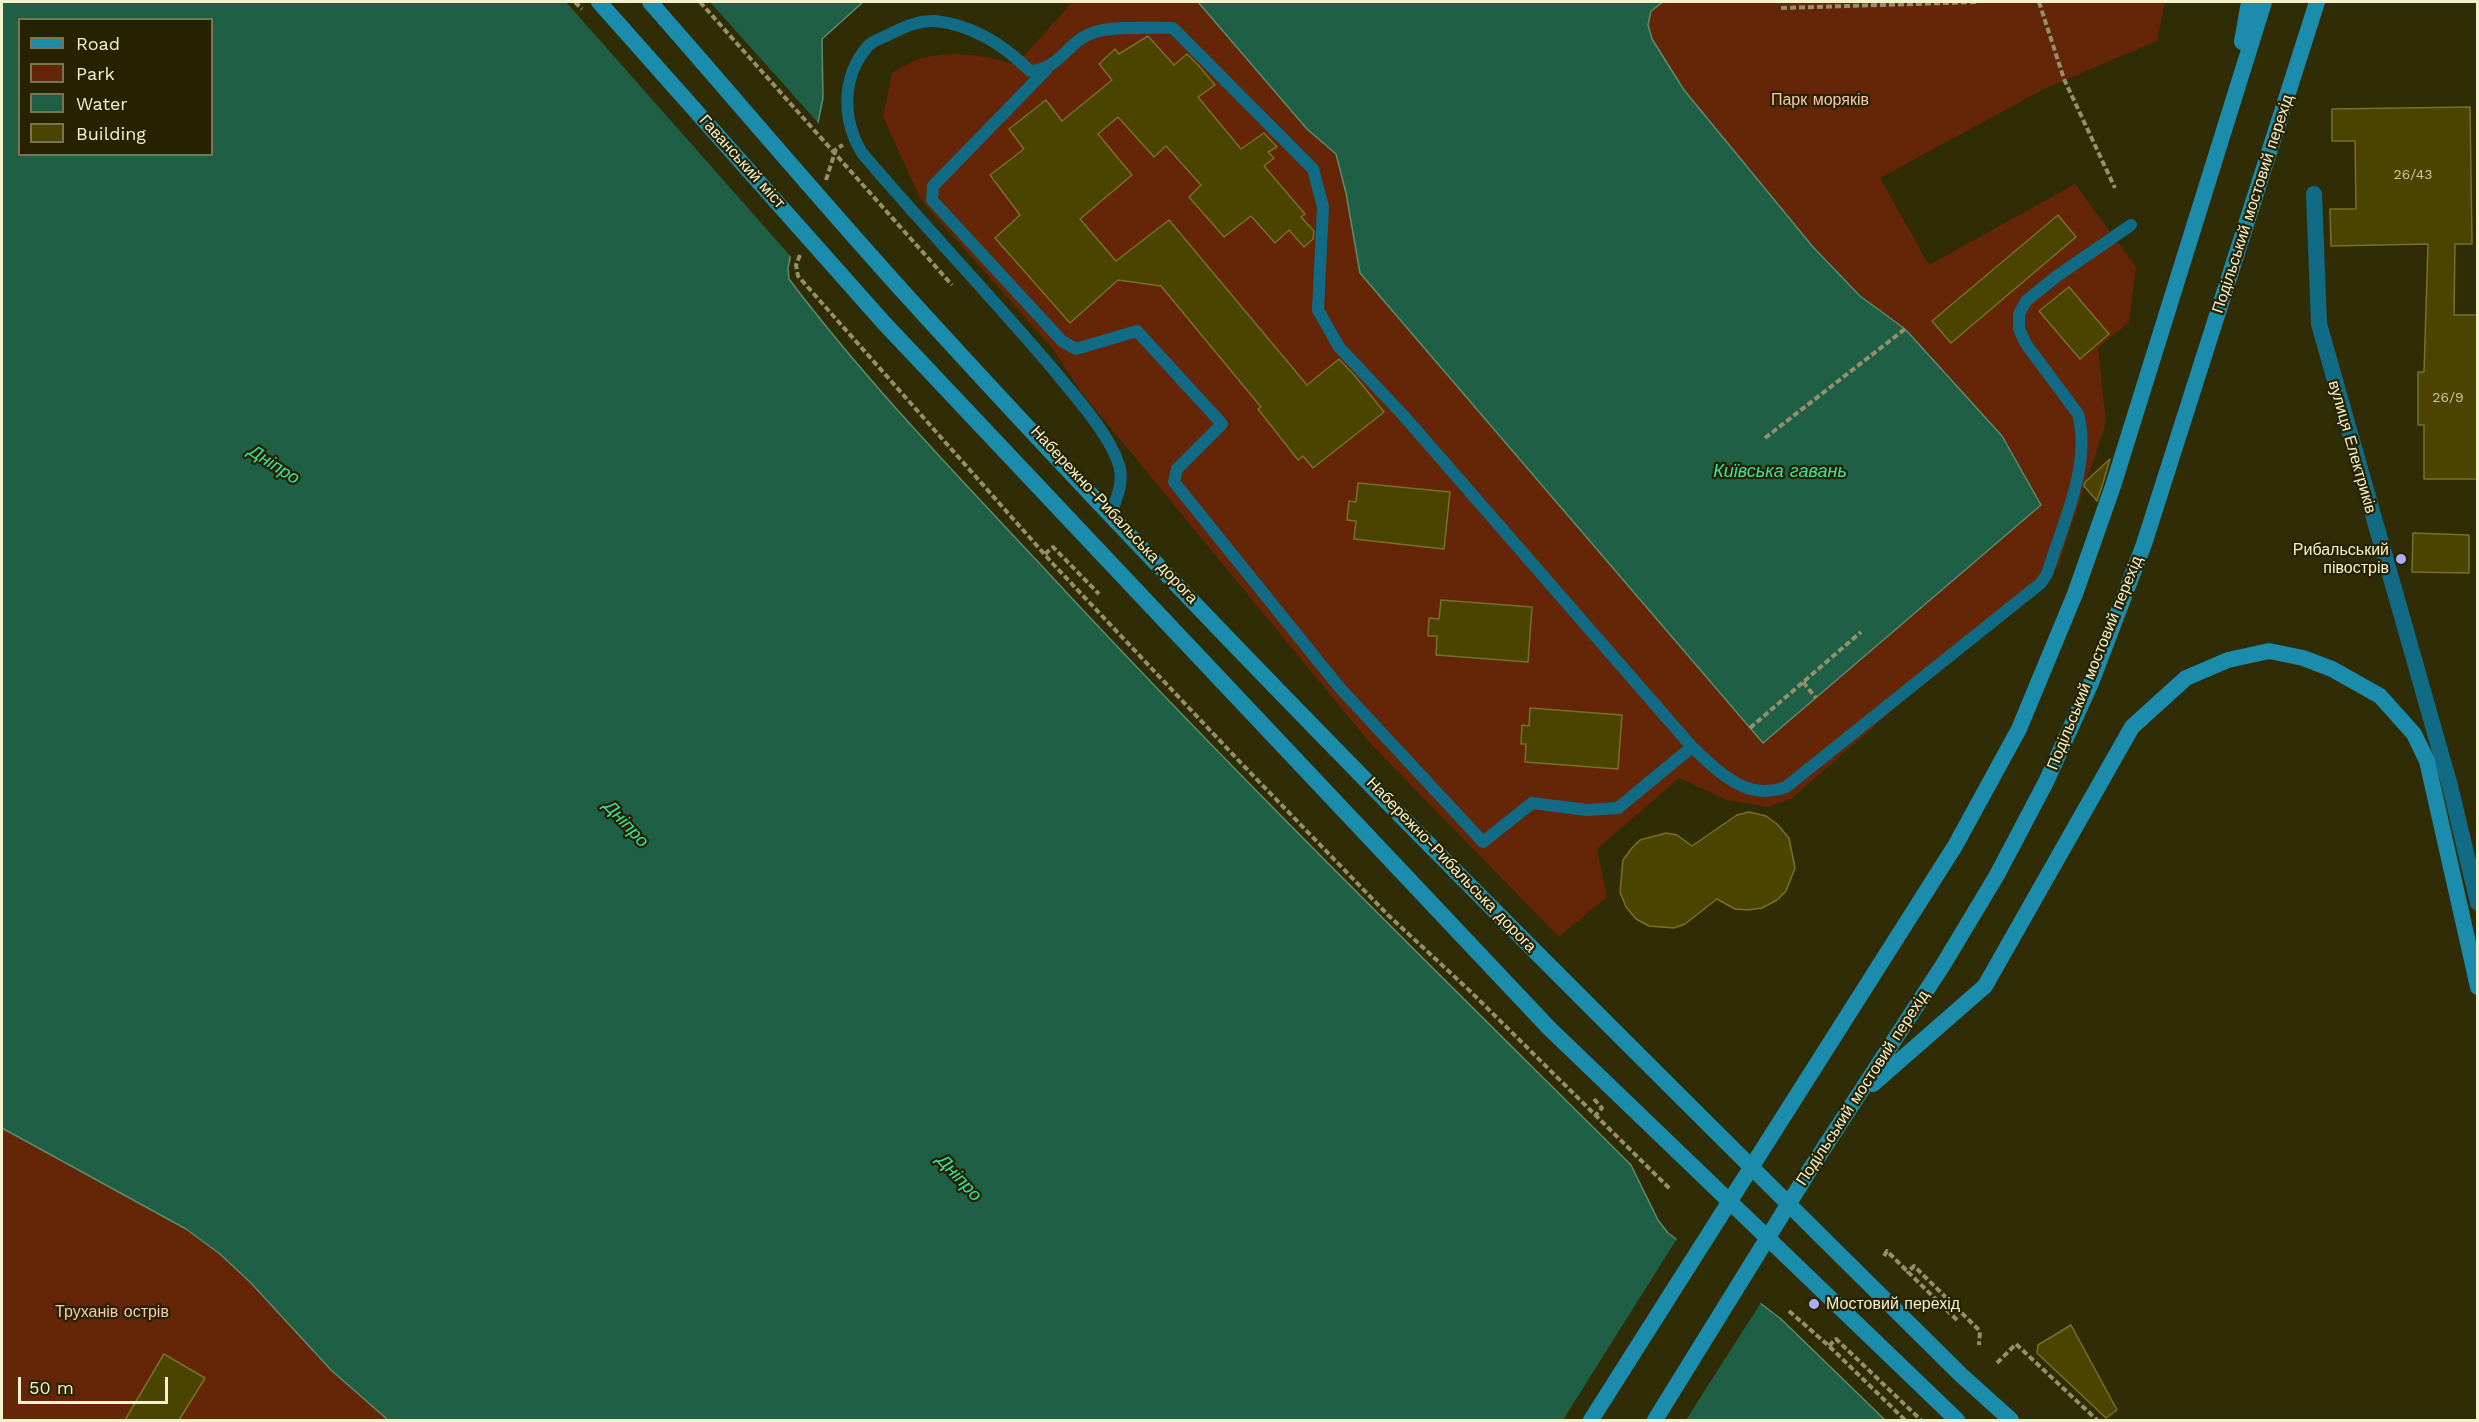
<!DOCTYPE html>
<html>
<head>
<meta charset="utf-8">
<style>
  body { margin:0 }
  #map { position:relative; width:2479px; height:1422px; overflow:hidden; background:#302c06; font-family:"Work Sans",sans-serif }
  canvas { display:block }
  .frame { position:absolute; inset:0; border:3px solid #f4f1ce; pointer-events:none }
  .legend { position:absolute; left:18px; top:18px; width:195px; height:138px; box-sizing:border-box; background:#262200; border:2px solid #787552; margin:0; padding:8px 10px; list-style:none; font-size:18px; color:#f4f1ce }
  .legend li { display:flex; align-items:center; gap:12px; height:30px }
  .legend b { width:30px; border:2px solid #787552 }
  .scale { position:absolute; left:18px; top:1377px; width:150px; height:27px; box-sizing:border-box; border:3px solid #f4f1ce; border-top:0; padding-left:8px; font-size:18px; line-height:21px; white-space:nowrap; color:#f4f1ce; -webkit-text-stroke:4px #262200; paint-order:stroke }
</style>
</head>
<body>
<div id="map">
<canvas width="2479" height="1422"></canvas>
<div class="frame"></div>
<ul class="legend">
<li><b style="height:8px;background:#1b8cac"></b>Road</li>
<li><b style="height:16px;background:#642606"></b>Park</li>
<li><b style="height:16px;background:#1e5f45"></b>Water</li>
<li><b style="height:16px;background:#4b4401"></b>Building</li>
</ul>
<div class="scale">50 m</div>
</div>
<script>
const ctx = document.querySelector('canvas').getContext('2d');
ctx.lineJoin = 'round';
function fill(path, color) {
  ctx.fillStyle = color;
  ctx.fill(path, 'evenodd');
}
function strokePath(path, color, width, dash) {
  ctx.strokeStyle = color;
  ctx.lineWidth = width;
  ctx.lineCap = dash ? 'butt' : 'round';
  ctx.setLineDash(dash || []);
  ctx.stroke(path);
}
function write(font, color, halo, rows, align = 'center') {
  ctx.font = font + ' "Work Sans",sans-serif';
  ctx.lineWidth = 4.5;
  ctx.setLineDash([]);
  ctx.textBaseline = 'middle';
  ctx.strokeStyle = halo;
  ctx.fillStyle = color;
  for (const [text, x, y, turn = 0] of rows) {
    ctx.save();
    ctx.translate(x, y);
    ctx.rotate((+turn || 0) * Math.PI / 180);
    ctx.textAlign = isNaN(turn) ? turn : align;
    if (halo) ctx.strokeText(text, 0, 0);
    ctx.fillText(text, 0, 0);
    ctx.restore();
  }
}
fill(new Path2D(`
  M1072 2H1198L1307 129 1336 154 1346 193 1763 743 2041 505 1881 313 1845 281 1813 247 1684 90 1652 39 1648 25 1651 11 1663 2H2165L2157 41 2046 88 1880 178 1929 265 2075 184 2136 267 2129 322 2098 348 2106 422 2058 566 1791 799 1767 807 1727 800 1679 778 1597 849 1607 897 1559 937 1370 743 1081 392 1053 349 921 200 883 117 892 73C901 68 912 61 922 58 953 50 987 55 1016 65Z
  M2 1128 186 1229 220 1254 251 1283 331 1370 388 1420H2Z`), '#642606');
const water = new Path2D(`
  M2 2H863L822 39 823 98 788 268 789 279C866 381 954 472 1041 565 1231 771 1432 967 1631 1165L1658 1220 1668 1233 1781 1319 1885 1420H388L331 1370 251 1283 220 1254 186 1229 2 1128ZM20 20H212V154H20Z
  M1198 2H1663L1651 11 1648 25 1652 39 1684 90 1813 247 1860 296 1905 329 2002 436 2041 505 1763 743 1360 273 1346 193 1336 154 1307 129Z`);
fill(water, '#1e5f45');
strokePath(water, '#5e8b6e', 1.5);
fill(new Path2D(`
  M566 2H710L820 125 793 259Z
  M1678 1237 1762 1301 1686 1420H1563Z`), '#302c06');
const building = new Path2D(`
  M1148 36 1174 65 1187 54 1199 66 1215 85 1198 97 1241 149 1264 133 1277 147 1268 152 1274 158 1264 166 1305 214 1301 217 1314 231 1313 239 1304 247 1289 230 1275 243 1251 216 1224 237 1189 197 1201 185 1166 146 1154 157 1118 117 1098 134 1132 175 1080 219 1116 261 1169 220 1307 385 1339 359 1356 377 1384 412 1313 468 1303 456 1298 460 1258 409 1261 407 1161 286 1118 280 1070 323 995 238 1020 215 990 175 1024 149 1009 129 1046 100 1062 121 1112 80 1099 64 1115 49 1119 54Z
  M2470 107 2472 244H2455L2454 315H2478V479H2424V425H2418V372H2424L2428 244 2331 246 2330 209H2356L2355 141H2332V109Z
  M2058 215 2076 237 1951 343 1932 321Z
  M2069 287 2109 334 2080 359 2039 311Z
  M2110 459 2103 483 2097 501 2084 486 2085 482Z
  M1358 483 1450 492 1444 549 1354 539 1356 521 1347 520 1349 501 1356 502Z
  M2413 533 2469 535V573L2412 572Z
  M1441 600 1532 607 1528 662 1436 655 1437 636H1428L1429 618 1439 619Z
  M1530 708 1622 715 1618 769 1525 762 1526 744H1521L1522 725 1529 726Z
  M1749 812 1766 816 1777 824 1789 838 1795 868 1786 891 1777 900 1762 908 1748 910 1735 909 1717 899 1685 924 1674 928 1649 926 1636 919 1626 907 1620 892 1623 860 1632 848 1640 840 1666 833 1677 835 1692 846 1737 815Z
  M2071 1325 2117 1410 2106 1418 2037 1353 2038 1345Z
  M164 1354 205 1378 179 1420H125Z`);
fill(building, '#4b4401');
strokePath(building, '#78702a', 1.5);
strokePath(new Path2D(`
  M575 2 582 9
  M700 2 952 285
  M2039 2 2064 79 2115 188
  M1781 8 1978 2
  M826 180 836 149 843 145
  M800 255 796 265 798 276 1054 565 1240 762 1388 915 1470 991 1671 1190
  M1765 438 1905 329
  M1045 554 1053 547 1099 594
  M1803 682 1816 698
  M1750 728 1861 632
  M1594 1099 1602 1108 1595 1116
  M1884 1256 1887 1251 1908 1272
  M1789 1311 1829 1346 1905 1420
  M1957 1320 1908 1272 1914 1266 1980 1331 1979 1345
  M1829 1346 1836 1339 1921 1420
  M1997 1363 2016 1344 2097 1420`), '#94906c', 4, [6, 3]);
strokePath(new Path2D(`
  M1046 70 933 186 932 200 1062 341 1076 349 1137 331 1222 424 1177 469 1174 482 1339 687 1483 842 1532 803 1587 810 1618 808 1692 747
  M1111 513C1117 497 1124 482 1119 465 1109 433 1073 394 1052 368 990 295 924 226 862 153 842 120 841 77 868 46 873 40 885 37 892 33 905 26 919 20 935 21 973 25 1004 45 1030 71 1062 69 1066 41 1095 32 1112 26 1153 28 1173 28L1313 169 1323 207 1318 310 1339 347 1403 415 1692 747C1719 772 1746 802 1786 787L2041 583 2047 574C2062 525 2092 465 2078 414L2026 344 2019 329V314L2026 301 2057 276 2131 225`), '#126b85', 12);
strokePath(new Path2D(`
  M2314 194 2319 324 2450 786 2478 903`), '#126b85', 16);
strokePath(new Path2D(`
  M599 2 884 323 1549 1028 1957 1420
  M650 2C736 100 820 200 907 296 1245 668 1604 1021 1961 1375L2011 1420
  M2242 42 2249 2
  M1873 1084 1985 986 2132 727 2186 678 2228 660 2269 651 2303 658 2332 669 2380 696 2414 734 2427 761 2478 987
  M1591 1420 1955 846 2019 729 2075 594 2113 486 2264 2
  M1655 1420 1809 1171 1943 965 1997 875 2046 782 2091 683 2144 544 2317 2`), '#1b8cac', 16);
for (const [x, y, r, color] of [
  [2401,559,6,"#adaefb"],
  [1814,1304,6,"#adaefb"]
]) {
  const dot = new Path2D();
  dot.arc(x, y, r, 0, 2 * Math.PI);
  ctx.fillStyle = color;
  ctx.fill(dot);
  strokePath(dot, '#262200', 2);
}
write('14px', '#cac69b', null, [
  ["26/43",2413,175],
  ["26/9",2448,398]
]);
write('16px', '#f9c6b1', '#262200', [
  ["Парк моряків",1820,100],
  ["Труханів острів",112,1312]
]);
write('16px', '#f4f1ce', '#262200', [
  ["Гаванський міст",742,162,48],
  ["Подільський мостовий перехід",2253,204,-72],
  ["вулиця Електриків",2352,447,74],
  ["Набережно-Рибальська дорога",1114,515,47],
  ["Подільський мостовий перехід",2095,663,-68],
  ["Набережно-Рибальська дорога",1451,865,46],
  ["Подільський мостовий перехід",1863,1088,-57]
]);
write('16px', '#f4f1ce', '#262200', [
  ["Рибальський",2389,550],
  ["півострів",2389,568],
  ["Мостовий перехід",1826,1304,"left"]
], 'right');
write('italic 18px', '#39e2a4', '#262200', [
  ["Дніпро",274,465,33],
  ["Київська гавань",1780,472],
  ["Дніпро",626,824,47],
  ["Дніпро",959,1178,47]
]);
</script>
</body>
</html>
